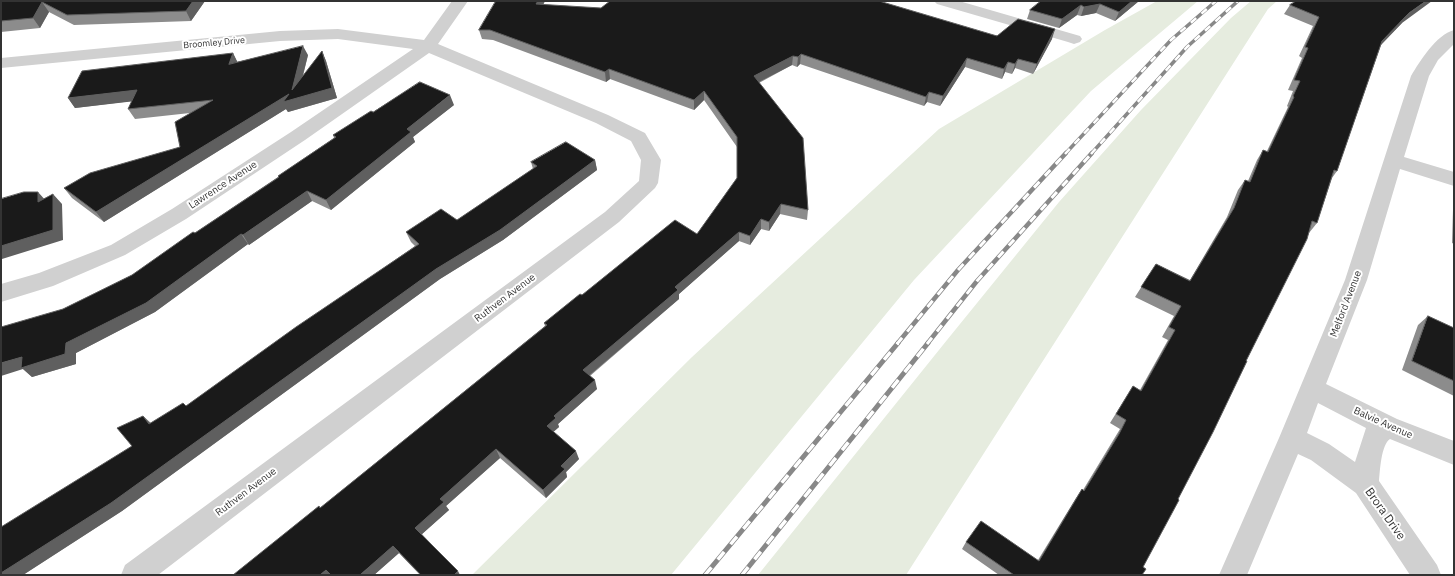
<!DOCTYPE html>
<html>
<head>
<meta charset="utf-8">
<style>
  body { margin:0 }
  #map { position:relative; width:1455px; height:576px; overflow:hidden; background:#fff; font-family:"IBM Plex Sans",sans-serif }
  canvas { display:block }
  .frame { position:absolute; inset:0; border:2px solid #333; pointer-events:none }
</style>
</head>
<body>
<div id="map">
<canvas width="1455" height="576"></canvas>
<div class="frame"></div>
</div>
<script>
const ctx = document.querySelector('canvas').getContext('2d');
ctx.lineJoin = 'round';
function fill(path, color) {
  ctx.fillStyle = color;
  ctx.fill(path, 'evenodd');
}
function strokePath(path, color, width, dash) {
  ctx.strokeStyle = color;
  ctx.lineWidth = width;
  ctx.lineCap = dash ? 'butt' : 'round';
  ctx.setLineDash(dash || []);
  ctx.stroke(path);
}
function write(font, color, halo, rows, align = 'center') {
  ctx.font = font + ' "IBM Plex Sans",sans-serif';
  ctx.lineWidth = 4;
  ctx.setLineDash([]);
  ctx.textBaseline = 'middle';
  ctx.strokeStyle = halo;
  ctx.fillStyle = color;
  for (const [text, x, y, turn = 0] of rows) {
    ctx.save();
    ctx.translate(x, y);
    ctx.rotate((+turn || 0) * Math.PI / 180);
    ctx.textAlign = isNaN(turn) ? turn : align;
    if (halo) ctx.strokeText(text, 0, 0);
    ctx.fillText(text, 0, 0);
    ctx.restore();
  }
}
fill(new Path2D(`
  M1157 1H1198L1091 91 914 280 671 575H472L692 357 939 129 1105 30Z
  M1251 1H1277L1268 9 906 575H758L947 340 1059 202 1141 110 1231 18Z`), '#e6ecdf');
fill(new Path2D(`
  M452 1H468L438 44 608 115 645 133 661 160 658 183 655 188 619 222 158 575H121L125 565 605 212 639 181 641 160 631 141 596 123 429 53 305 140 186 219 125 255 53 286 1 302V284L39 273 111 245 172 209 291 132 413 49 338 39 280 41 1 68V58L280 31 338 29 424 40Z
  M934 1H959L1080 36 1082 39 1080 42 1074 44 1068 42 937 4Z
  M1454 30V44L1438 60 1429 76 1404 157 1454 172V186L1400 169 1367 280 1326 384 1397 419 1454 441V465L1390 439C1381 445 1380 471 1379 481L1437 565 1441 575H1410L1356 493 1311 460 1298 454 1247 575H1219L1279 438 1345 280 1411 76C1420 61 1436 35 1454 30ZM1318 403 1366 428 1355 462 1329 444 1307 433Z`), '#d0d0d0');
const railFar2 = new Path2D(`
  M1065 154 1171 40 1216 1
  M1091 154 1187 47 1238 1`);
const railFar1 = new Path2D(`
  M897 344 958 270 1066 153
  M927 344 977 281 1092 153`);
const rail = new Path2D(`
  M705 575 898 343
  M742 575 928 343`);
strokePath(railFar2, '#888', 3.5);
strokePath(railFar1, '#888', 4.5);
strokePath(rail, '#888', 5);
strokePath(railFar2, '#fff', 2.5, [7]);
strokePath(railFar1, '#fff', 3, [8]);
strokePath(rail, '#fff', 3.5, [10]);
fill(new Path2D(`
  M1 1H205L191 21 74 25 49 12 40 28 1 32Z
  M496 1H545L543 5 1052 39 1033 74 1015 68 1012 74 1005 72 1002 79 965 67 940 106 927 102 924 106 800 64 797 67 792 65 759 83 808 210 807 220 780 214 769 231 761 229 750 245 739 241 679 294V299L590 376 597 389 558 424 559 427 553 432 579 459 566 472 567 477 546 498 500 458 446 506 449 510 422 534 460 575H420L399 553 374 575 319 506 320 508 545 326 544 323 582 295 697 234 737 178V147L704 100 694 110 610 79 606 82 493 40 482 39 479 30Z
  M1039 1H1139L1115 21 1096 13 1081 16 1077 15 1059 28 1027 19 1030 10 1039 3Z
  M1290 5 1402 23 1381 45 1337 171 1332 178 1317 223 1309 233 1178 499 1143 567 1142 575H999L962 549 966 542 1038 560 1076 498 1082 489 1083 490 1120 429 1110 423 1133 386 1140 390 1168 340 1162 337 1174 316 1135 297 1156 264 1190 280 1227 217 1238 190 1245 180 1248 181 1257 160 1263 150 1267 151 1288 107 1287 106 1293 91 1288 90 1302 58 1299 56 1313 26 1284 14Z
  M322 51 326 61 337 98 288 112 286 109 104 222 72 198 64 188 180 147 190 113 135 119 128 109 132 101 75 108 68 98 233 53 237 62 308 55 303 76Z
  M454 105 413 137 415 142 331 210 312 201 249 245 248 244 155 312 76 353V364L32 377 23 369 63 309 132 275 278 177V176L334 138 333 135 373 112Z
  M595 160 597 170 503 240 440 279 122 511 23 575H1L132 446 143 416 151 423 186 406 415 246 411 242 406 232 457 220 533 169 531 162Z
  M1454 209V244L1452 243 1453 210Z
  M1428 316 1454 328V396L1402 370 1418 325Z`), '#8c8c8c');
fill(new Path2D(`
  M193 1H205L191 21 186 11Z
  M538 1H545L538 14 536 4Z
  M1132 1H1139L1115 21 1119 12Z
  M1426 1H1432L1402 23 1375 51 1382 41 1409 13Z
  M42 2 49 12 40 28 33 18Z
  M1100 4 1096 13 1081 16 1084 7Z
  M1081 5 1077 15 1059 28 1062 19Z
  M1055 29 1052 39 1033 74 1037 64Z
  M303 46 308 55 297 98 322 51 326 61 337 98 288 112 286 109 104 222 96 212 292 90Z
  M233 53 238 63 229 64Z
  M801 54 800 64 797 67 798 57Z
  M793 56 792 65 753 85 754 76Z
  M967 58 965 67 940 106 943 96Z
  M1018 59 1015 68 1012 74 1015 64Z
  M1008 62 1005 72 1002 79 1004 69Z
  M609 69 610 79 606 82 605 72Z
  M137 90 144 100 75 108 68 98Z
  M704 91V100L694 110V100Z
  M929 92 927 102 924 106 926 97Z
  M450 95 454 105 413 137 415 142 331 210 326 200 407 129Z
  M595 160 597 170 503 240 440 279 122 511 23 575H1V573L436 269Z
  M307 191 312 201 249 245 243 235Z
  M38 192 47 202H38Z
  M53 194 62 204 63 240 2 259H1V246Z
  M781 204 780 214 769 231V222Z
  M761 219V229L750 245V236Z
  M739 232V241L679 294V299L585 379 583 370 675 287Z
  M241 234 248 244 155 312 76 353V364L32 377 23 369 1 376V363L66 343Z
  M595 380 597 389 558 424 559 427 550 435 547 426 554 416Z
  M143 416 152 425 149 424Z
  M496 449 500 458 446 506 449 510 421 535 415 528 440 499Z
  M576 451 579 459 566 472 567 477 546 498 543 490 561 466Z
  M393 546 399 553 374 575H360Z
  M326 570 332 575H320Z
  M458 571 460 575H454Z`), '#5f5f5f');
const building = new Path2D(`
  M1 1H193L186 11 67 15 42 2 33 18 1 21Z
  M496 1H538L536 4 601 8 610 1H879L997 36 1018 19 1055 29 1037 64 1018 59 1015 64 1008 62 1004 69 967 58 943 96 929 92 926 97 801 54 798 57 793 56 754 76 803 138 808 210 781 204 769 222 761 219 750 236 739 232 675 287 678 290 583 370 595 380 554 416 556 418 547 426 576 451 561 466 565 469 543 490 496 449 440 499 444 502 415 528 458 571 454 575H421L393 546 360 575H331L326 570 320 575H233L319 506 320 508 547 325 544 323 580 294 582 295 675 220 697 234 737 178V137L704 91 694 100 609 69 605 72 490 30H479Z
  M1041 1H1132L1119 12 1100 4 1084 7 1081 5 1062 19 1030 10Z
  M1296 1H1426L1409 13 1382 41 1337 171 1334 170 1317 223 1312 221 1307 239 1246 361H1247L1213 432 1178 499 1179 500 1143 567 1146 569 1142 575H1014L966 542 981 521 1039 561 1082 489 1084 491 1119 434 1126 420 1116 414 1133 386 1141 391 1175 330 1169 327 1181 306 1141 287 1156 264 1190 281 1234 208 1245 180 1250 182 1263 150 1268 152 1294 97 1293 96 1300 81 1294 80 1308 48 1305 47 1319 17 1290 5Z
  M303 46 292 90 322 51 332 88 283 102 289 94 96 212 64 188 90 173 180 147 175 122 213 100 128 109 137 90 68 98 82 71 233 53 229 64Z
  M420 82 450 95 407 129 411 132 326 200 307 191 243 235 241 234 146 303 66 343 65 354 21 368 22 357 1 363V327L63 309 132 275 193 232 195 233 279 177 278 176 336 137 333 135 371 111 373 112Z
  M566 142 595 160 500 230 436 269 111 503 1 573V527L132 446 117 428 143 416 149 424 183 403 186 406 296 327 419 244 406 232 441 209 457 220 537 166 531 162Z
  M24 192H38V202L53 194V230L1 246V199Z
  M1428 316 1454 328V381L1412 361Z`);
fill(building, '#1a1a1a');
strokePath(building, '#5f5f5f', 1);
write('9px', '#333', '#fff', [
  ["Broomley Drive",214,43,-5]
]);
write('10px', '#333', '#fff', [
  ["Lawrence Avenue",223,185,-33],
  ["Ruthven Avenue",505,298,-37],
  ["Melford Avenue",1346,304,-69],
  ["Balvie Avenue",1383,423,24],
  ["Ruthven Avenue",246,492,-37]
]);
write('12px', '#333', '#fff', [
  ["Brora Drive",1385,514,55]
]);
</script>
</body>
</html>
